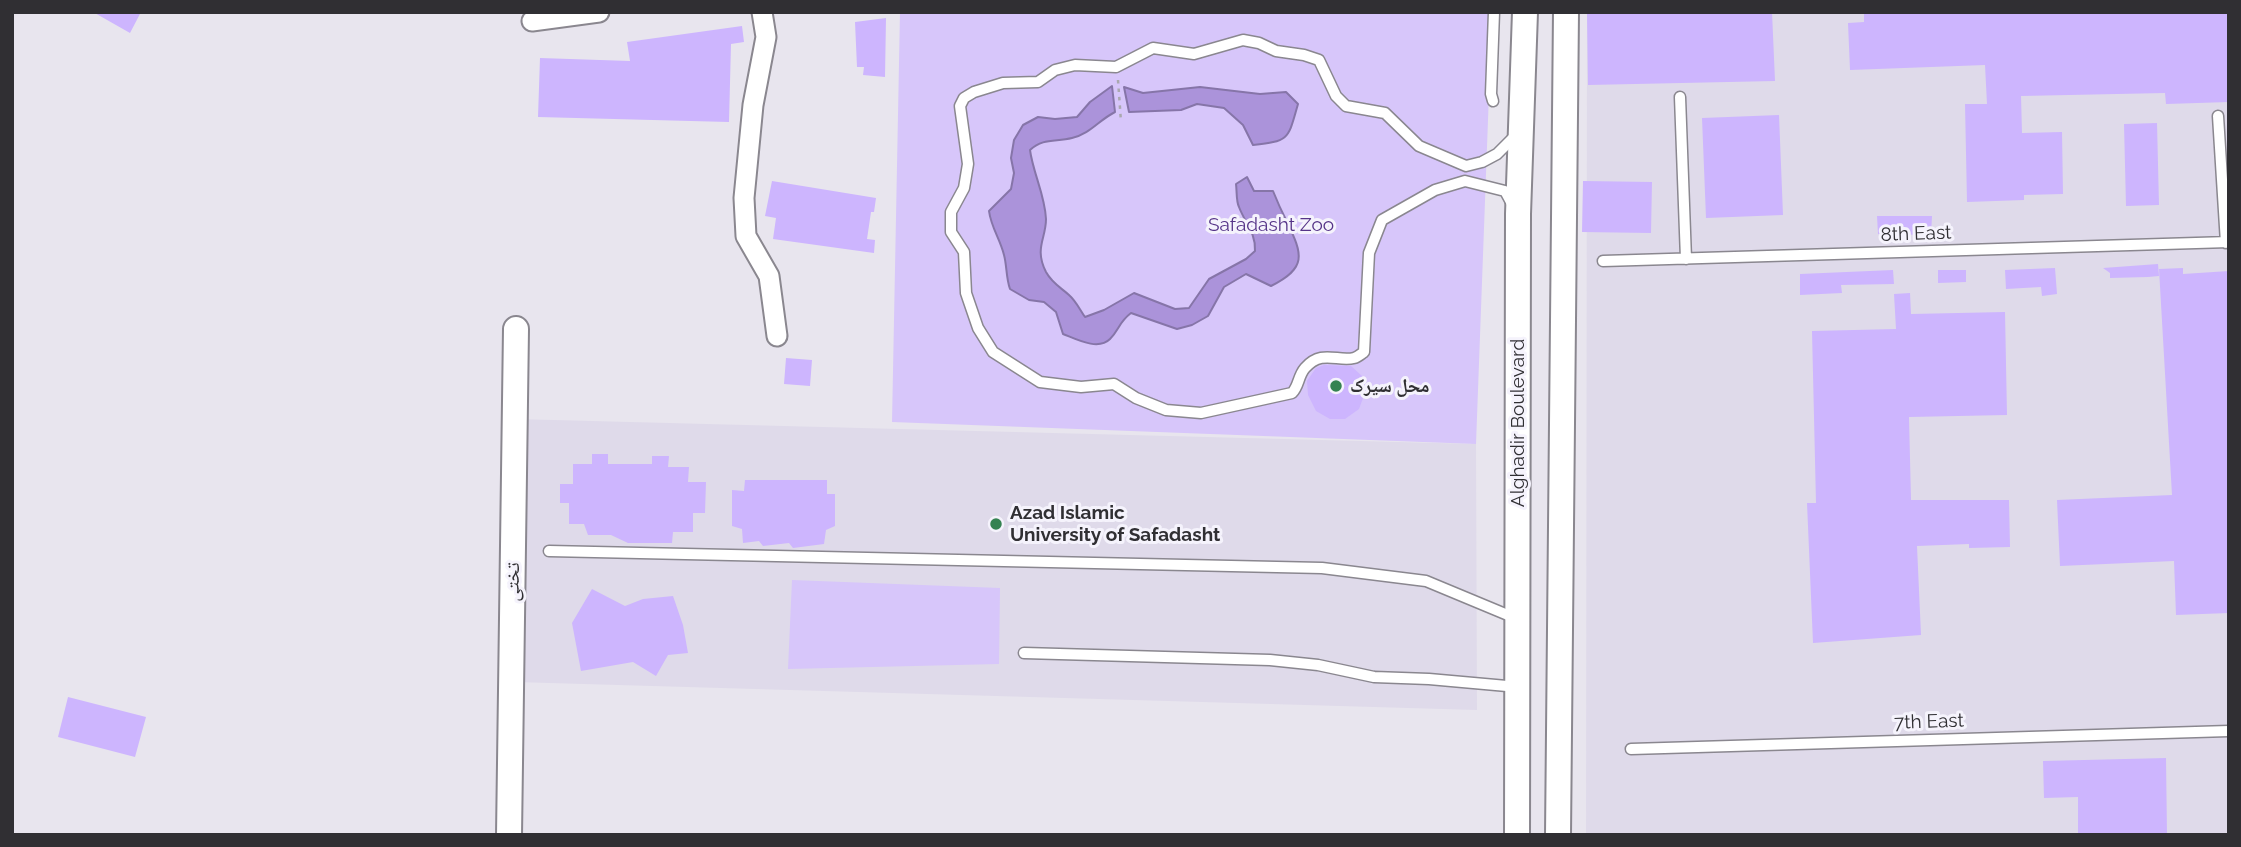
<!DOCTYPE html>
<html>
<head>
<meta charset="utf-8">
<style>
  body { margin:0 }
  #map { position:relative; width:2241px; height:847px; overflow:hidden; background:#e8e5ee; font-family:Raleway,sans-serif }
  canvas { display:block }
  .frame { position:absolute; inset:0; border:14px solid #302f33; pointer-events:none }
</style>
</head>
<body>
<div id="map">
<canvas width="2241" height="847"></canvas>
<div class="frame"></div>
</div>
<script>
const ctx = document.querySelector('canvas').getContext('2d');
ctx.lineJoin = 'round';
function fill(path, color) {
  ctx.fillStyle = color;
  ctx.fill(path, 'evenodd');
}
function strokePath(path, color, width, dash) {
  ctx.strokeStyle = color;
  ctx.lineWidth = width;
  ctx.lineCap = dash ? 'butt' : 'round';
  ctx.setLineDash(dash || []);
  ctx.stroke(path);
}
function write(font, color, halo, rows, align = 'center') {
  ctx.font = font + ' Raleway,"Noto Naskh Arabic",sans-serif';
  ctx.lineWidth = 6;
  ctx.setLineDash([]);
  ctx.textBaseline = 'middle';
  ctx.strokeStyle = halo;
  ctx.fillStyle = color;
  for (const [text, x, y, turn = 0] of rows) {
    ctx.save();
    ctx.translate(x, y);
    ctx.rotate((+turn || 0) * Math.PI / 180);
    ctx.textAlign = isNaN(turn) ? turn : align;
    if (halo) ctx.strokeText(text, 0, 0);
    ctx.fillText(text, 0, 0);
    ctx.restore();
  }
}
fill(new Path2D(`
  M1587 12H2229V835H1586Z
  M515 419 1476 444 1477 710 515 682Z`), '#dfdaea');
fill(new Path2D(`
  M900 12H1492L1476 444 892 422Z
  M792 580 1000 588 999 664 788 669Z`), '#d7c6fa');
const water = new Path2D(`
  M1112 86 1115 112C1099 120 1090 134 1072 138 1055 142 1043 138 1030 150 1033 173 1045 195 1046 219 1046 239 1034 248 1046 272 1052 283 1060 287 1069 295 1076 301 1080 310 1085 317L1104 310 1134 293 1175 309 1189 308 1209 279 1246 259 1255 251C1256 233 1245 223 1239 207 1236 201 1237 191 1236 184L1247 177 1254 191H1273C1277 201 1282 212 1287 222 1303 255 1307 268 1271 286L1246 274 1224 287 1208 316 1192 325 1177 329 1131 313C1119 322 1119 330 1110 339 1098 351 1076 339 1063 334L1056 312 1044 302 1029 300 1010 289C1006 278 1007 266 1004 255 1000 239 991 227 989 211L1011 189 1014 173 1011 158 1014 140 1023 125 1038 117 1055 119 1077 117 1090 102Z
  M1124 87 1143 93 1200 87 1260 94 1286 92 1298 104C1288 139 1290 141 1253 145L1243 125 1224 108 1197 104 1181 110 1129 112Z`);
fill(water, '#ab93da');
strokePath(water, '#8675a8', 2);
fill(new Path2D(`
  M93 12H141L130 33Z
  M1587 12H1772L1775 81 1588 85Z
  M1886 12H2229V102L2166 104 2165 93 2021 96 2022 133 2062 132 2063 194 2024 195V200L1967 202 1965 104H1987L1985 65 1850 70 1848 23 1864 22V13Z
  M886 18 885 77 863 75 864 67H857L855 22Z
  M742 26 744 42 731 44 729 122 538 117 540 58 630 61 627 42Z
  M1779 115 1783 215 1706 218 1702 118Z
  M2157 123 2159 205 2126 206 2124 124Z
  M772 181 876 198 874 212H871L867 239 875 240 874 253 773 239 776 218 765 216Z
  M1583 181 1652 182 1651 233 1582 232Z
  M1877 216H1932L1931 235 1878 234Z
  M2158 264 2159 276 2148 277 2110 278V273L2103 268Z
  M2055 268 2057 294 2042 296 2041 287 2006 289 2005 270Z
  M2183 268V274L2229 271V613L2176 615 2174 561 2060 566 2057 500 2172 495 2159 269Z
  M1893 270 1894 284 1841 285 1842 293 1800 295V274Z
  M1938 270H1966V282L1938 283Z
  M1910 293 1911 314 2005 312 2007 415 1909 417 1911 500H2009L2010 547 1969 548V544L1917 546 1921 635 1813 643 1807 503H1816L1812 331 1896 329 1894 294Z
  M786 358 812 360 810 386 784 384Z
  M1324 365 1351 366 1362 376 1366 390 1359 409 1345 419H1330L1316 411 1308 395 1307 381 1316 368Z
  M592 454H608V464H652V456H669L668 467H689L688 482H706L705 513H693V532H673L672 543H628L611 535H588L584 524H569V503H560V484H573V464H592Z
  M745 480H827V494H835V526L826 530 824 544 793 548 789 543 763 546 759 541 743 543 742 529 732 526V490L744 491Z
  M592 589 625 606 643 599 673 596 683 625 688 653 668 655 656 676 633 662 581 671 572 623Z
  M68 697 146 717 135 757 58 737Z
  M2166 758 2167 835H2078V797L2044 798 2043 761Z`), '#cdb5fe');
const service = new Path2D(`
  M1680 97 1686 259
  M1493 101 1491 94 1494 12
  M2218 116 2226 243
  M1512 204 1505 191 1465 181 1435 190 1382 220 1369 253 1364 352C1361 354 1358 357 1354 358 1337 362 1322 349 1305 368 1298 376 1299 386 1292 393L1201 413 1166 410 1136 398 1114 384 1081 387 1040 382 993 352 978 328 966 293 964 252 951 232V212L964 188 968 164 960 106 964 98 974 92 1003 83 1038 82 1055 70 1075 65 1116 67 1153 48 1194 54 1243 40 1259 43 1276 51 1304 55 1319 60 1336 96 1346 106 1385 113 1419 146 1466 166 1482 162 1497 154 1516 135
  M1603 261 2229 242
  M549 551 1322 568 1426 581 1515 618
  M1024 653 1270 660 1318 665 1374 677 1429 679 1518 687
  M1631 749 2229 731`);
const minor = new Path2D(`
  M762 12 766 37 753 105 744 198 746 236 769 276 777 336
  M532 21 599 12`);
const tertiary = new Path2D(`
  M509 835 516 329
  M1517 835 1518 214 1525 12
  M1558 835 1566 12`);
strokePath(service, '#8a878f', 13);
strokePath(minor, '#8a878f', 23);
strokePath(tertiary, '#8a878f', 28);
strokePath(new Path2D(`
  M1118 80 1121 122`), '#aaa8af', 2.5, [3.5, 5]);
strokePath(service, '#fff', 10);
strokePath(minor, '#fff', 19);
strokePath(tertiary, '#fff', 24);
for (const [x, y, r, color] of [
  [1336,386,7,"#348251"],
  [996,524,7,"#348251"]
]) {
  const dot = new Path2D();
  dot.arc(x, y, r, 0, 2 * Math.PI);
  ctx.fillStyle = color;
  ctx.fill(dot);
  strokePath(dot, '#f5f3fc', 2.5);
}
write('19px', '#563488', '#f5f3fc', [
  ["Safadasht Zoo",1271,225]
]);
write('19px', '#302f33', '#f5f3fc', [
  ["8th East",1916,234,-2],
  ["Alghadir Boulevard",1518,423,-90],
  ["تختی",513,582,-89],
  ["7th East",1929,722,-2]
]);
write('bold 19px', '#302f33', '#f5f3fc', [
  ["محل سیرک",1350,386],
  ["Azad Islamic",1010,513],
  ["University of Safadasht",1010,535]
], 'left');
</script>
</body>
</html>
